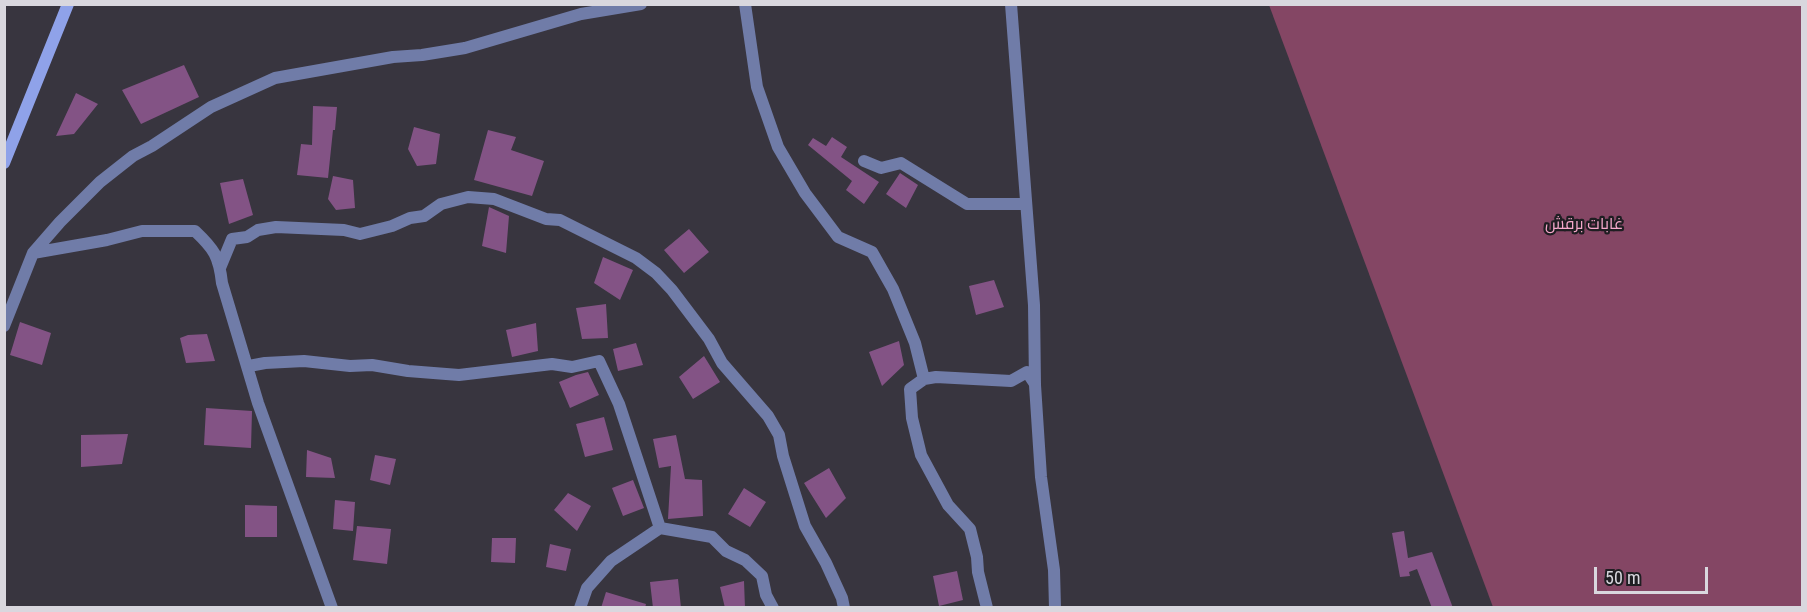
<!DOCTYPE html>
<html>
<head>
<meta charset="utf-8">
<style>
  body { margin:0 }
  #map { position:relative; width:1807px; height:612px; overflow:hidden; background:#38353f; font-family:"Roboto Condensed",sans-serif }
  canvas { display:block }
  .frame { position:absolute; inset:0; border:6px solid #d9d7de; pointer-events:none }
  .scale { position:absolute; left:1594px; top:567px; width:114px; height:27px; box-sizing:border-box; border:3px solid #d9d7de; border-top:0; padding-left:8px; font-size:18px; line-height:21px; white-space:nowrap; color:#d9d7de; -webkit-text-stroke:4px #1f1e22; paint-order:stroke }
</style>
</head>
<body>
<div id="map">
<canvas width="1807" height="612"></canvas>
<div class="frame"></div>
<div class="scale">50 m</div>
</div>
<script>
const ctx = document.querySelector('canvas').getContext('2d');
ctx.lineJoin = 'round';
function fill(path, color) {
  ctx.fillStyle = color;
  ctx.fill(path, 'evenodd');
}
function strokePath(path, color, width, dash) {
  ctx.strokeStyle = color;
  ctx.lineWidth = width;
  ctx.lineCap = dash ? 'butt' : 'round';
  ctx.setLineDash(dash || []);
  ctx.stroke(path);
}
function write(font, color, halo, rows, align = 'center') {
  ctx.font = font + ' "Roboto Condensed",Cairo,sans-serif';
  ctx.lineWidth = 4.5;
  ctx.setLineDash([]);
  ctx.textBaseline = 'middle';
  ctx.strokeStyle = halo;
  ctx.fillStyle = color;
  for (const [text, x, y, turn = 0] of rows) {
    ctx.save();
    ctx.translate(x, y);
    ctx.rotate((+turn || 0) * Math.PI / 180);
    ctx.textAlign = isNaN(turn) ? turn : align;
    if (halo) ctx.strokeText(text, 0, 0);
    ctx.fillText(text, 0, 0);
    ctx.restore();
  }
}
fill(new Path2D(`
  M1269 5H1802V607H1493Z`), '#844664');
fill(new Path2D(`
  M184 65 199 97 141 124 122 90Z
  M76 93 98 104 74 134 56 136Z
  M313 106 337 107 335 130H333L328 178 297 175 301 144 312 145Z
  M414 127 440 134 436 164 417 166 408 149Z
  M488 130 516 137 511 150 544 161 532 196 474 180Z
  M832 137 847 147 841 157 879 182 864 204 846 190 852 181 808 145 813 138 826 146Z
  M900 173 918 185 906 208 886 194Z
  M333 176 353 180 355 208 336 210 328 199Z
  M243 179 253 215 229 224 220 183Z
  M489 207 509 216 506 253 482 246Z
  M689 229 709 252 684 273 664 250Z
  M603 257 633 270 620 300 594 283Z
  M994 280 1004 307 976 315 969 286Z
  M606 304 608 338 582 339 576 308Z
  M20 322 51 333 42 365 10 355Z
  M536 323 538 351 512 357 506 330Z
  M207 334 215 361 186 363 180 338 188 335Z
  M899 341 904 365 882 386 869 352Z
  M636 343 643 365 618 371 613 349Z
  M704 356 720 382 693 399 679 377Z
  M588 372 599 395 570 408 559 382 576 375Z
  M206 408 252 411 251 448 204 445Z
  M604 417 613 450 585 457 576 424Z
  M128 434 122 464 81 467V435Z
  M676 435 685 479 702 480 703 516 668 519 671 466 659 468 653 439Z
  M307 450 331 458 335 478 306 477Z
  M375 455 396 459 390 485 370 480Z
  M829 468 846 498 826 518 804 483Z
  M633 480 644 508 623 516 612 488Z
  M744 488 766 502 750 527 728 514Z
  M568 493 591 506 577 531 554 510Z
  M335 500 355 502 353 531 333 529Z
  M245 505 277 506V537H245Z
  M357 526 391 529 387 564 353 560Z
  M1404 531 1408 558 1432 552 1453 608H1432L1417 569 1409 572 1410 576 1400 577 1392 533Z
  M492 538H516L515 563 491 562Z
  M550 544 571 549 566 571 546 567Z
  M957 571 963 600 939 606 933 576Z
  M678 579 681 608H653L650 582Z
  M744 581 745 608H725L720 587Z
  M606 592 646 604 645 608H601Z`), '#835385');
strokePath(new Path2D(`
  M745 4 757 87 778 147 805 193 838 237 872 252 893 289 915 343 924 379
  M1011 4 1034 305 1035 385 1041 477 1054 570 1055 608
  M864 161 881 168 901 163 967 204H1025
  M33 253 107 240 142 231H195C214 249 219 256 222 283L258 403 332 608
  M220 268 232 239 247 237 258 230 276 227 344 230 360 234 392 226 410 218 424 216 441 204 468 197 494 199 546 219 560 220 636 258 656 273 672 290 709 339 722 363 768 416 779 435 783 456 805 526 826 563 842 598 844 608
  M4 326 33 253 60 222 100 182 133 156 152 146 211 107 275 78 393 57 422 55 465 48 581 14 641 4
  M249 366 265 363 304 361 350 366 372 365 408 371 459 375 552 364 572 367 599 361 619 404 660 528
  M580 608 587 588 611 561 660 528 712 537 726 551 745 560 762 576 766 595 773 608
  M987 608 978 572 977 557 970 529 948 505 921 455 912 418 910 389 924 379 936 377 1011 381 1027 372 1035 384`), '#707ca8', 12);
strokePath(new Path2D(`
  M4 163 68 4`), '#8fa2e9', 12);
write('16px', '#f6a8cb', '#1f1e22', [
  ["غابات برقش",1584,225]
]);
</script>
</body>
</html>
